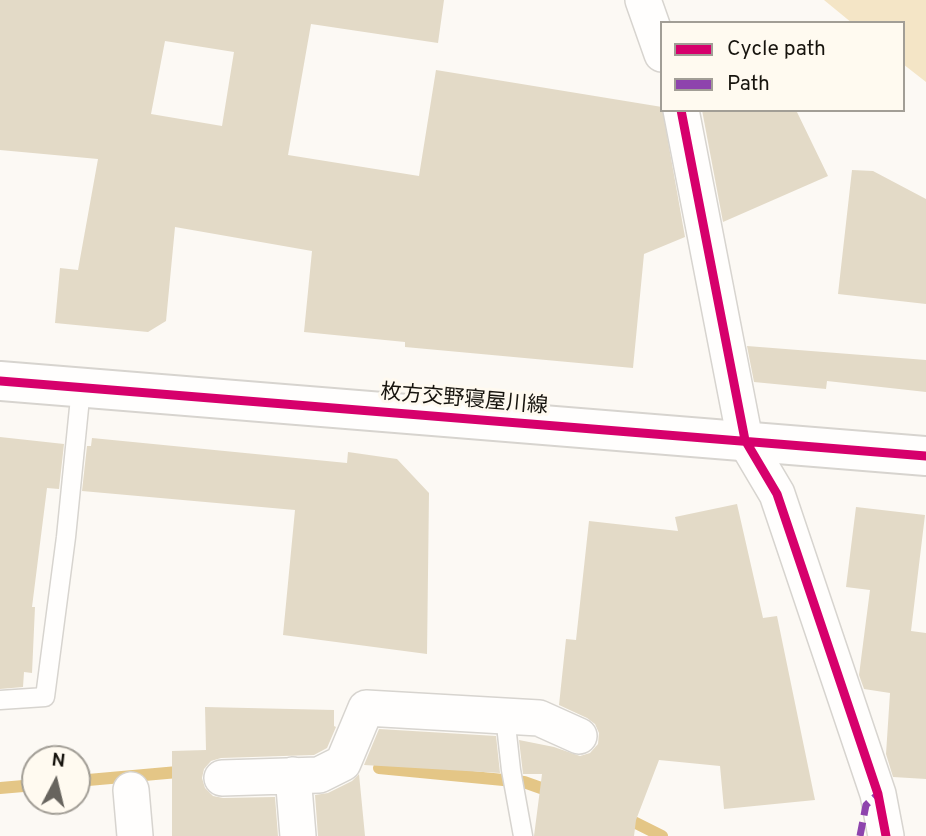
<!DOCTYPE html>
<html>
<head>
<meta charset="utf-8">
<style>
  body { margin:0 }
  #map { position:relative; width:926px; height:836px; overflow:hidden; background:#fcf9f4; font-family:Overpass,sans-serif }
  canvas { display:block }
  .legend { position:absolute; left:660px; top:21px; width:245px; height:91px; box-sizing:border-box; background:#fffaf0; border:2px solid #a29e96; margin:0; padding:9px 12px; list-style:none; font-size:21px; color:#17140e }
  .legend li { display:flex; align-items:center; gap:14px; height:35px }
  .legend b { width:35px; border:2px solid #a29e96 }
  .north { position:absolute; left:21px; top:745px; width:70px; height:70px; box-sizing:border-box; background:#fffaf0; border:2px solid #a29e96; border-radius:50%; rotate:7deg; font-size:19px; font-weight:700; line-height:28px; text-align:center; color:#17140e }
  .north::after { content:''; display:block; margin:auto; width:24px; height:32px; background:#67645e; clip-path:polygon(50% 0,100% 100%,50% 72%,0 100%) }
</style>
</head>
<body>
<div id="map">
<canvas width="926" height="836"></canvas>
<ul class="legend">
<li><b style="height:9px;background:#d6006c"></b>Cycle path</li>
<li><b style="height:9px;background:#8e44ad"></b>Path</li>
</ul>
<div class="north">N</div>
</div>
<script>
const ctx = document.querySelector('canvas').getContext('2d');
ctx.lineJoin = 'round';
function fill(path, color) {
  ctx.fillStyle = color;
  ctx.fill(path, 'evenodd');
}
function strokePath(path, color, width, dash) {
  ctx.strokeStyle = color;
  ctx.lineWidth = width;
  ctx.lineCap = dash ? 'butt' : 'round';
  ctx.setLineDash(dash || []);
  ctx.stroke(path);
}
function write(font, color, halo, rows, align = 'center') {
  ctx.font = font + ' Overpass,"Noto Sans JP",sans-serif';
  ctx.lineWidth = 6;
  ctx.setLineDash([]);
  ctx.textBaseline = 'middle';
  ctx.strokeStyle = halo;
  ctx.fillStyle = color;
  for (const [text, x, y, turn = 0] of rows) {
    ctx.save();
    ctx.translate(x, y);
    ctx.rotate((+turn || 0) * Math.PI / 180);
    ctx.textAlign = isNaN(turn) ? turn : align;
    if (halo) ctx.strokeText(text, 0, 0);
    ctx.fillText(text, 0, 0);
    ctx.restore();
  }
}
fill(new Path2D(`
  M824 0H926V82L903 64V23H852Z`), '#f4e5c6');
strokePath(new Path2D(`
  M379 768 524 782 555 793
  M77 781 189 771
  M0 788 35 785
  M622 816 662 836`), '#e4c686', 12);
fill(new Path2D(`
  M0 0H444L438 43 311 24 288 155 419 176 436 70 662 107 685 237 644 254 633 368 405 347V342L304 332 312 251 175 227 166 321 148 332 55 323 60 268 78 270 98 159 0 150ZM165 41 234 52 222 126 151 114Z
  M702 110H796L828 176 723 222Z
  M852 170 873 171 926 199V304L838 294Z
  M747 346 926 360V392L827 381 826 389 754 382Z
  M0 437 64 444 59 489 47 488 32 607H35L32 673 24 672 23 687 0 689Z
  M92 438 347 463 348 452 397 459 429 493 427 654 283 635 295 510 82 491 87 446H91Z
  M737 504 763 618 777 616 815 800 724 809 720 766 659 760 636 820 634 836H534L542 774H523L519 740 554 747 580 756 590 753 598 744 599 733 595 724 587 718 559 705 566 639 576 640 589 521 678 531 675 517Z
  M856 507 925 515 911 631 926 633V779L893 777 886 754 890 693 864 689 859 675 870 590 846 587Z
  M205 707 334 710V726L336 727 327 748 314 755 221 758 211 761 204 769 202 778 205 788 213 796 223 798 275 797 278 836H172V751L206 750Z
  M379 729 496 736 500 773 364 765Z
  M359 774 365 836H318L315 795 328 793 352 781Z`), '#e3dac7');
const service = new Path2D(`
  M0 700 45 697 66 537 81 388
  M505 716 511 770 523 836`);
const minor = new Path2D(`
  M643 0 662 54
  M681 110 745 440 777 494 878 794 886 836
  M293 775 298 836
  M222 778 319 775 343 763 366 708 539 718 579 736
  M131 790 135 836`);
const primary = new Path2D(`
  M0 381 926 456`);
strokePath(service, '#d7d4cf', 21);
strokePath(minor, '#d7d4cf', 38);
strokePath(primary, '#d7d4cf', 42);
strokePath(service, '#fffefd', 18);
strokePath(minor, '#fffefd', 35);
strokePath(primary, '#fffefd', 38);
strokePath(new Path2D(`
  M860 836 866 805 878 794`), '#8e44ad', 7, [14, 7]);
strokePath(new Path2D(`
  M681 110 745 440 777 494 878 794 886 836
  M0 381 926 456`), '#d6006c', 9);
write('21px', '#17140e', '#fffaf0', [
  ["枚方交野寝屋川線",464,401,5]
]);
</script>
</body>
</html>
